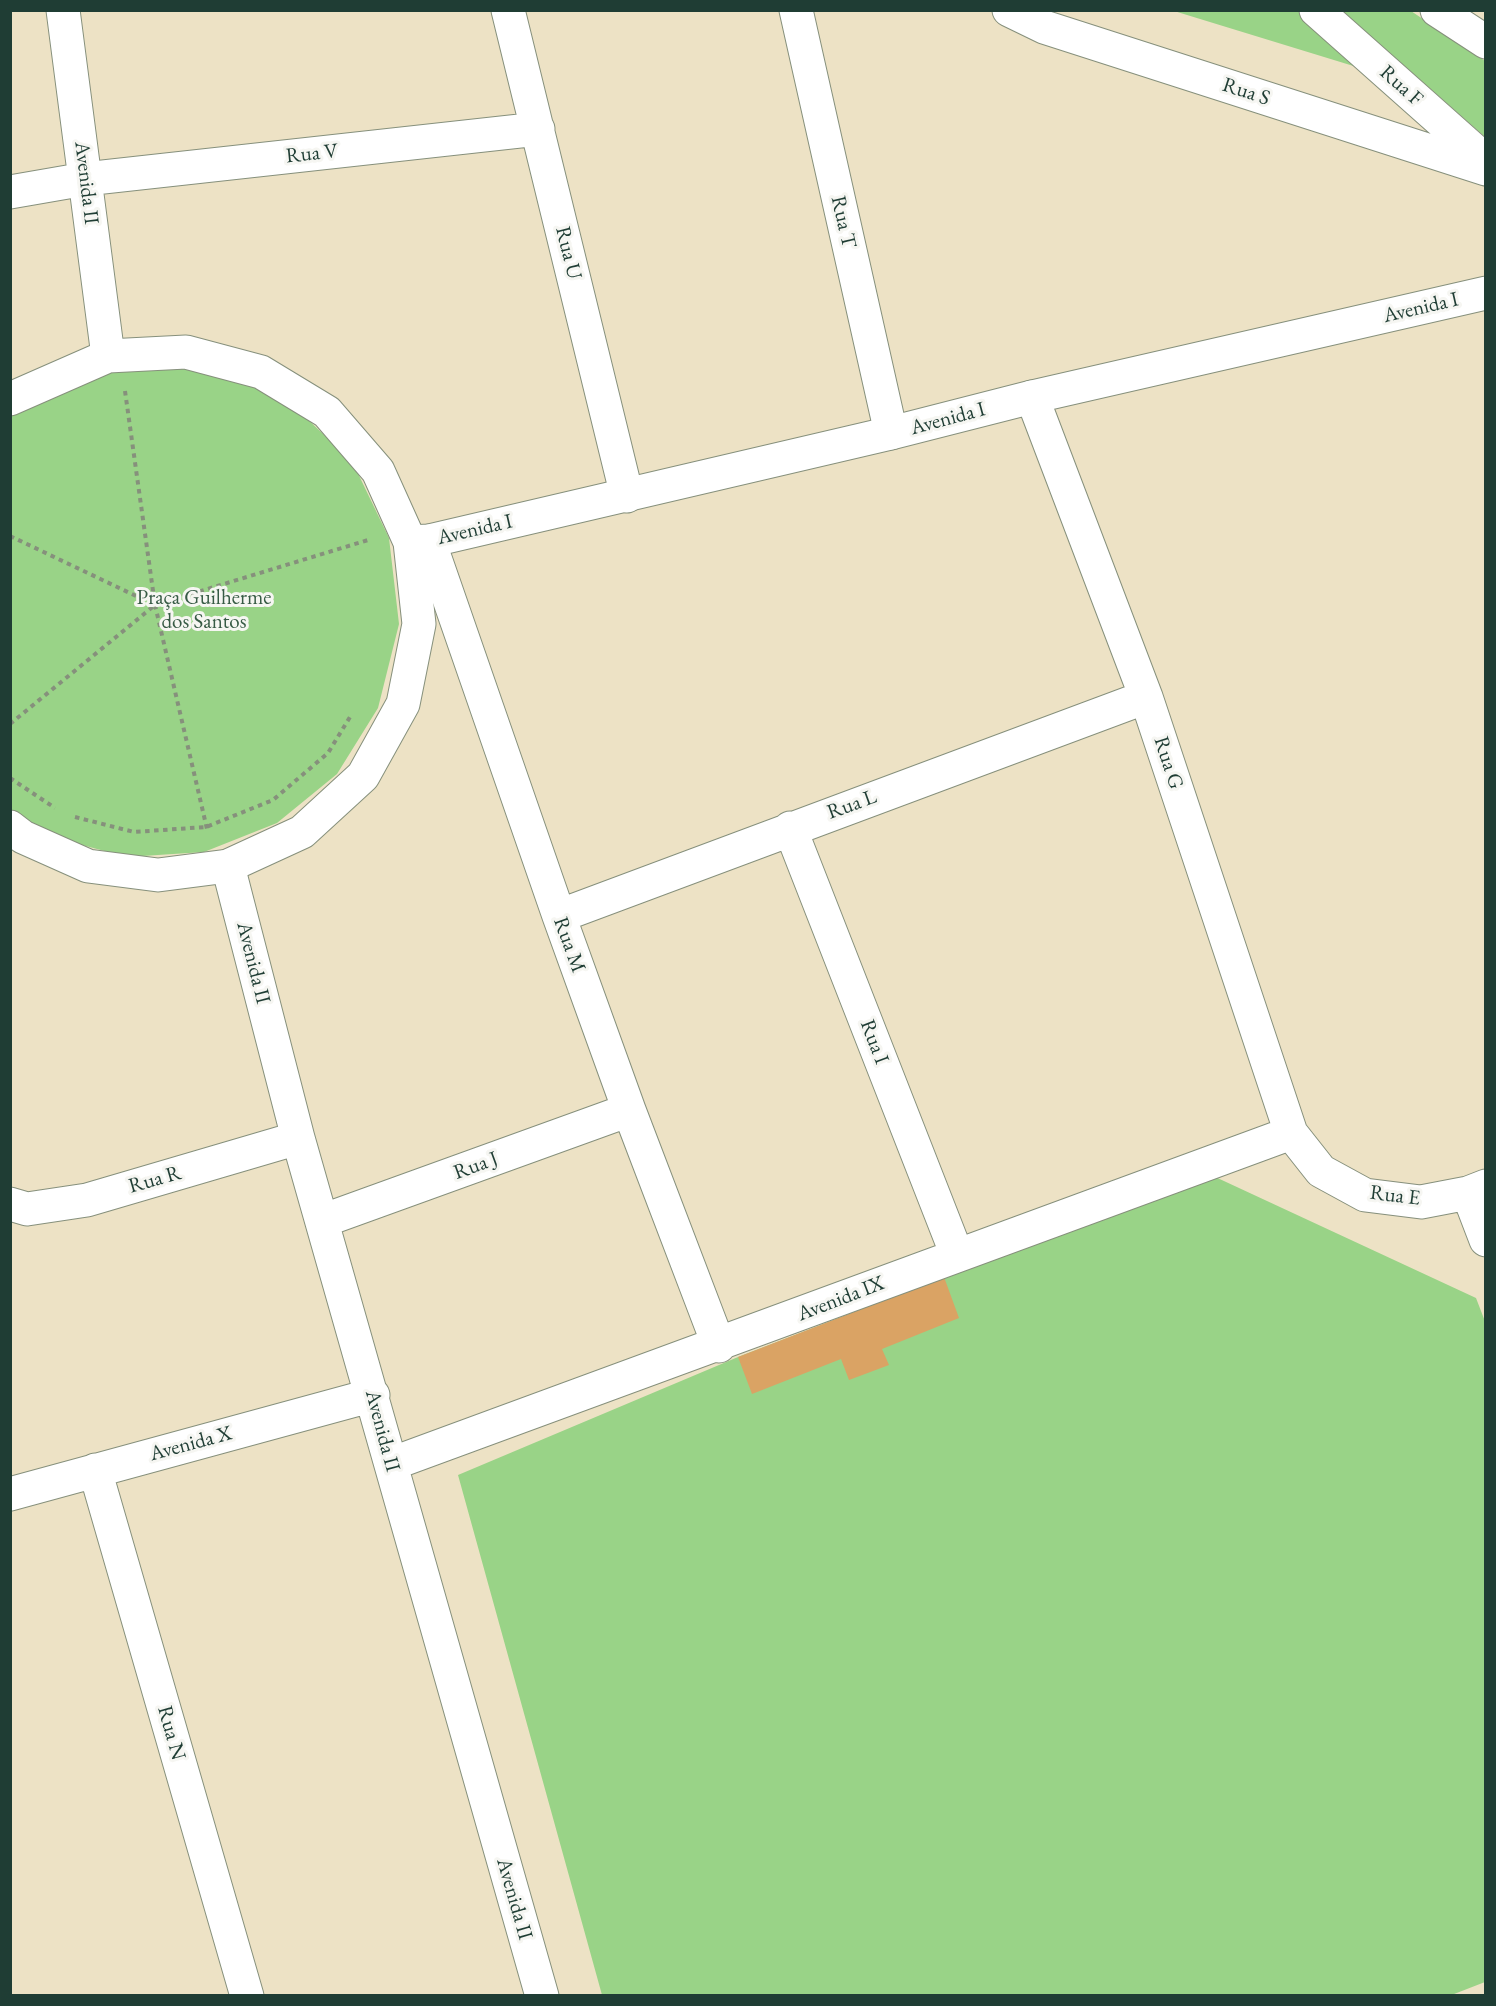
<!DOCTYPE html>
<html>
<head>
<meta charset="utf-8">
<style>
  body { margin:0 }
  #map { position:relative; width:1496px; height:2006px; overflow:hidden; background:#ede2c5; font-family:"EB Garamond",serif }
  canvas { display:block }
  .frame { position:absolute; inset:0; border:12px solid #1f3d34; pointer-events:none }
</style>
</head>
<body>
<div id="map">
<canvas width="1496" height="2006"></canvas>
<div class="frame"></div>
</div>
<script>
const ctx = document.querySelector('canvas').getContext('2d');
ctx.lineJoin = 'round';
function fill(path, color) {
  ctx.fillStyle = color;
  ctx.fill(path, 'evenodd');
}
function strokePath(path, color, width, dash) {
  ctx.strokeStyle = color;
  ctx.lineWidth = width;
  ctx.lineCap = dash ? 'butt' : 'round';
  ctx.setLineDash(dash || []);
  ctx.stroke(path);
}
function write(font, color, halo, rows, align = 'center') {
  ctx.font = font + ' "EB Garamond",serif';
  ctx.lineWidth = 6;
  ctx.setLineDash([]);
  ctx.textBaseline = 'middle';
  ctx.strokeStyle = halo;
  ctx.fillStyle = color;
  for (const [text, x, y, turn = 0] of rows) {
    ctx.save();
    ctx.translate(x, y);
    ctx.rotate((+turn || 0) * Math.PI / 180);
    ctx.textAlign = isNaN(turn) ? turn : align;
    if (halo) ctx.strokeText(text, 0, 0);
    ctx.fillText(text, 0, 0);
    ctx.restore();
  }
}
fill(new Path2D(`
  M1174 11H1299L1373 72Z
  M1342 11H1411L1485 61V137Z
  M126 362 211 368 289 402 352 461 389 538 399 624 378 708 337 774 277 823 204 852 127 857 52 837 11 810 10 410Z
  M1211 1175 1476 1298 1486 1324 1485 1982 1449 1996 602 1995 458 1475 738 1357Z`), '#99d387');
fill(new Path2D(`
  M944 1277 959 1318 882 1349 889 1365 849 1380 841 1359 752 1394 738 1357Z`), '#daa364');
const minor = new Path2D(`
  M63 10 108 356
  M508 10 627 496
  M796 10 891 433
  M1009 10 1044 27 1486 169
  M1316 10 1486 161
  M10 192 85 179 538 129
  M1032 397 1146 697 1291 1133 1321 1171 1365 1195 1421 1202 1468 1193 1486 1186
  M429 541 559 916 629 1110 719 1346
  M790 828 957 1255
  M228 866 298 1138 542 1996
  M559 916 1146 697
  M1468 1193 1486 1240
  M10 1204 27 1209 87 1200 298 1138
  M322 1221 629 1110
  M391 1464C691 1355 990 1243 1291 1133
  M95 1470 247 1996
  M10 1494 373 1395`);
const tertiary = new Path2D(`
  M1437 10 1486 42
  M10 399 108 356 186 352 261 372 327 412 378 471 410 542 419 624 403 704 363 776 302 832 228 866 158 875 88 866 23 837 10 827
  M410 542 429 541 891 433 1032 397 1486 293`);
strokePath(minor, '#86907c', 35);
strokePath(tertiary, '#86907c', 35);
strokePath(new Path2D(`
  M125 391 155 605 207 829
  M10 536 155 605
  M10 724 155 605 368 540
  M10 778 55 808
  M75 817 134 832 206 827 273 800 328 753 350 717`), '#86907c', 4, [4.5, 4.5]);
strokePath(minor, '#fff', 33);
strokePath(tertiary, '#fff', 33);
write('21px', '#1f3d34', '#f6f6f2', [
  ["Rua F",1401,86,42],
  ["Rua S",1246,92,18],
  ["Rua V",312,154,-6],
  ["Avenida II",86,183,83],
  ["Rua T",843,222,77],
  ["Rua U",568,253,76],
  ["Avenida I",1421,308,-13],
  ["Avenida I",948,419,-15],
  ["Avenida I",475,530,-13],
  ["Rua G",1168,763,72],
  ["Rua L",852,805,-20],
  ["Rua M",569,945,70],
  ["Avenida II",253,963,76],
  ["Rua I",874,1042,69],
  ["Rua J",476,1166,-20],
  ["Rua R",155,1180,-16],
  ["Rua E",1395,1196,7],
  ["Avenida IX",841,1299,-21],
  ["Avenida II",382,1431,75],
  ["Avenida X",191,1444,-15],
  ["Rua N",171,1733,74],
  ["Avenida II",514,1899,74]
]);
write('21px', '#375b45', '#f6f6f2', [
  ["Praça Guilherme",204,598],
  ["dos Santos",204,622]
]);
</script>
</body>
</html>
